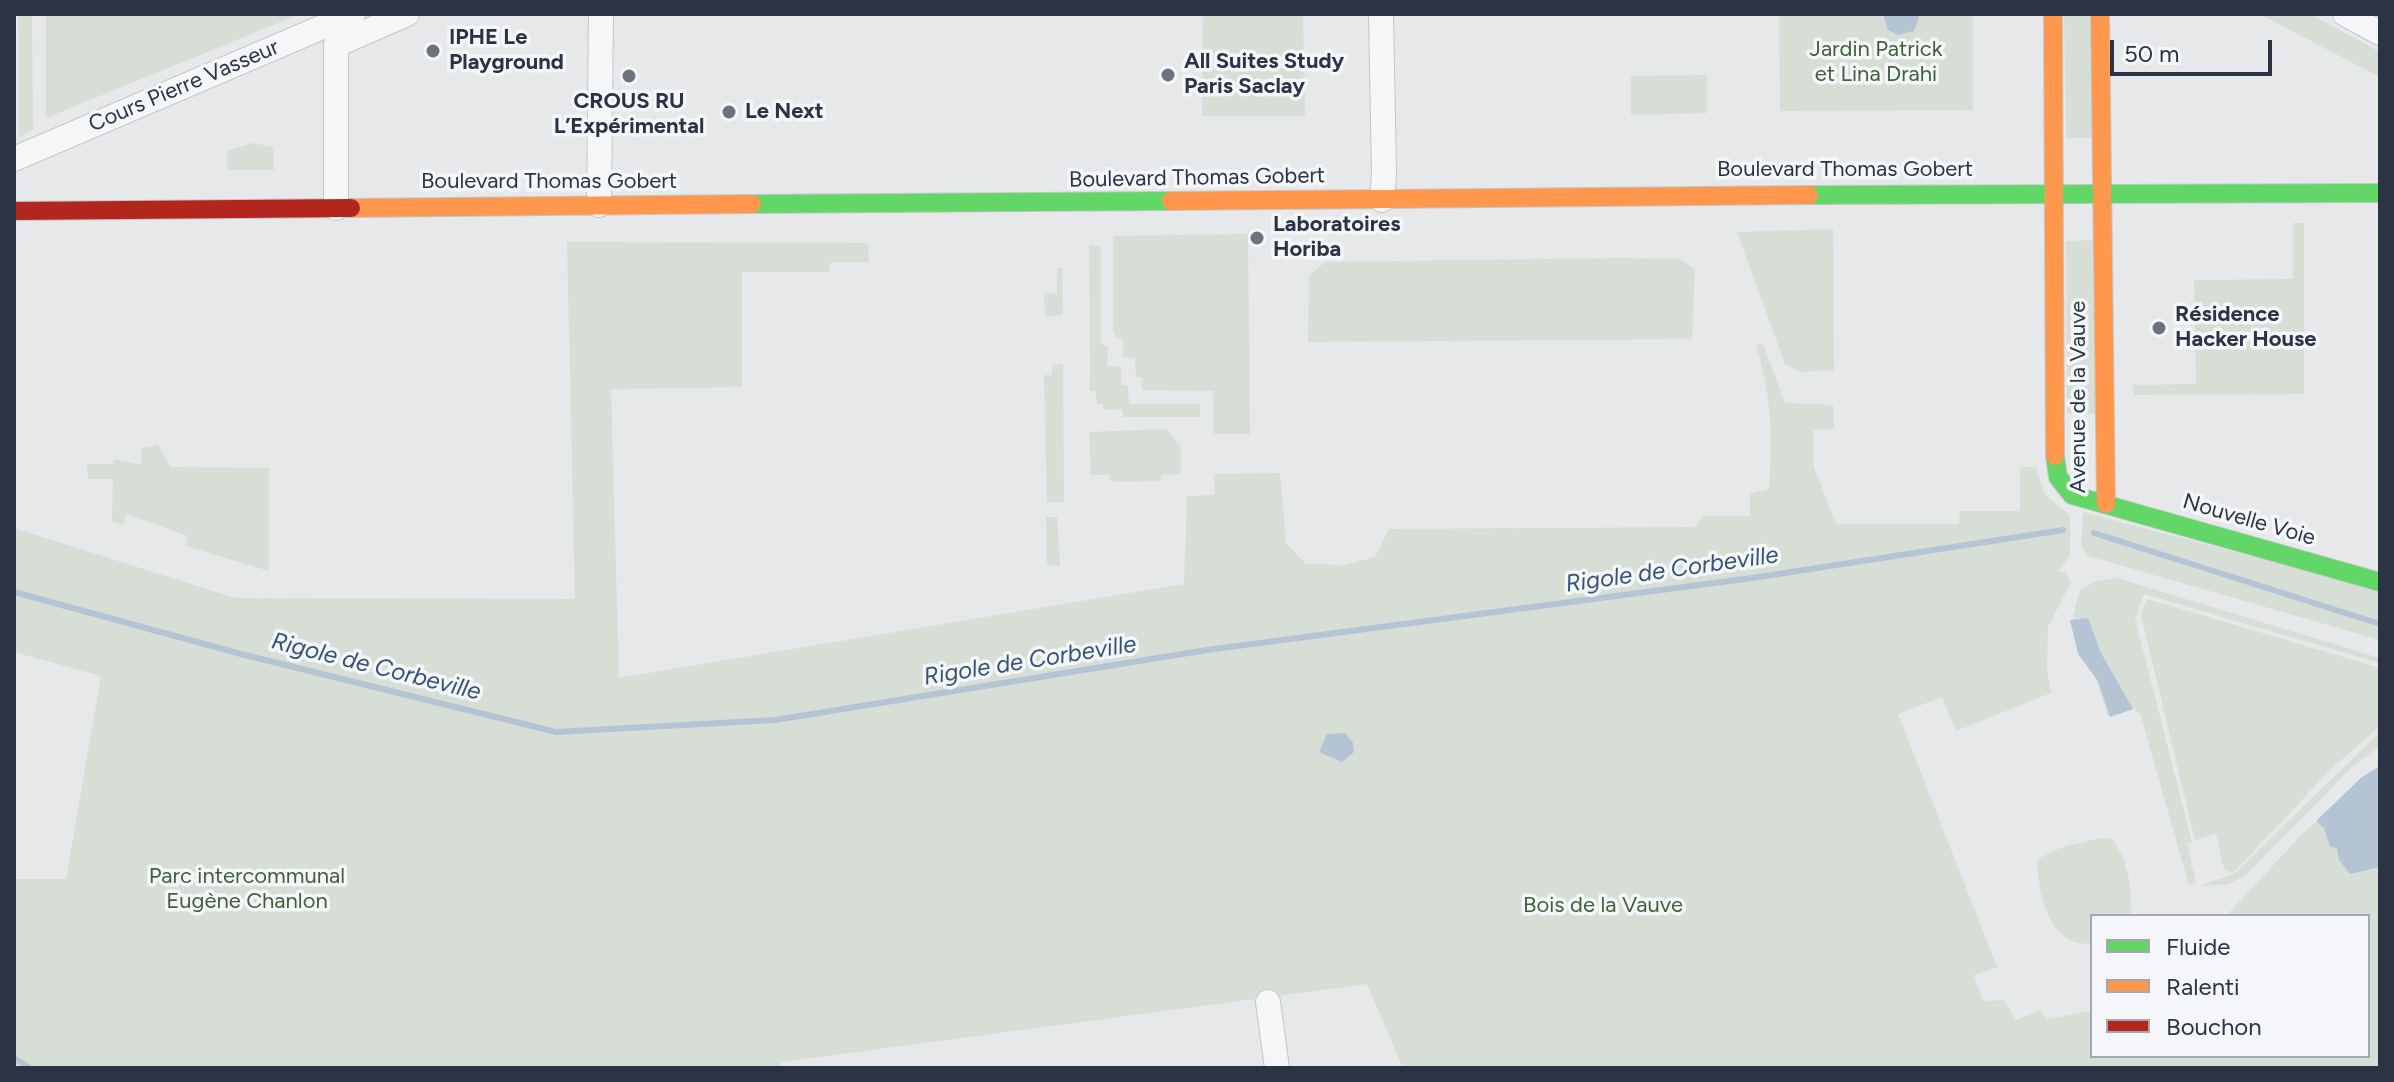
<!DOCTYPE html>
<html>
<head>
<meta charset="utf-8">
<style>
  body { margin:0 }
  #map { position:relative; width:2394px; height:1082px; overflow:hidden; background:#e6e8ea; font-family:Figtree,sans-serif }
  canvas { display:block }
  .frame { position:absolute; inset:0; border:16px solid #2b3445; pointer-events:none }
  .legend { position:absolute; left:2090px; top:914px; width:280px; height:144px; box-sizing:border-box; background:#f4f6f9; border:2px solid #a4a8b1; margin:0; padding:10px 14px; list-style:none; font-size:24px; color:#2b3445 }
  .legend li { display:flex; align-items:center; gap:16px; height:40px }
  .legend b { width:40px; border:2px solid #a4a8b1 }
  .scale { position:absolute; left:2110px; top:40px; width:162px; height:36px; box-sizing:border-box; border:4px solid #2b3445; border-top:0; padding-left:10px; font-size:24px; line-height:28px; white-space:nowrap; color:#2b3445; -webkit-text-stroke:6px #f4f6f9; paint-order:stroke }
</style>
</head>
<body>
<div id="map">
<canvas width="2394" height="1082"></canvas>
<div class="frame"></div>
<ul class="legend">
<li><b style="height:10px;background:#63d668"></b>Fluide</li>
<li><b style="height:10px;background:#ff974d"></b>Ralenti</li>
<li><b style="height:10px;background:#b3261e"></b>Bouchon</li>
</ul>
<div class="scale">50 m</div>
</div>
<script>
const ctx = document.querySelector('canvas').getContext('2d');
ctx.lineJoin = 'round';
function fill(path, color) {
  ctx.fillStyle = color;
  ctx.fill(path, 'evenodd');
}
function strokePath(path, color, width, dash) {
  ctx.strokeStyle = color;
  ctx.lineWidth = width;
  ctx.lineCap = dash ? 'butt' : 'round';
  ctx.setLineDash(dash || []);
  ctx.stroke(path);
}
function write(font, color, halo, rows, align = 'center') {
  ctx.font = font + ' Figtree,sans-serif';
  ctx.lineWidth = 7;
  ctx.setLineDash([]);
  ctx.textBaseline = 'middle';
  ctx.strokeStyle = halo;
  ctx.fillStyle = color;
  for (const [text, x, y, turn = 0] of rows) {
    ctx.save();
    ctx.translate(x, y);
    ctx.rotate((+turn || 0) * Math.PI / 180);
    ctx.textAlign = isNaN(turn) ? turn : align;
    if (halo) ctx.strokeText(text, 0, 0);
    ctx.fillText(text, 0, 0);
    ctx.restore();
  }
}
fill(new Path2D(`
  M18 14H32L33 130 19 137Z
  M46 14H300L46 118Z
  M1203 14H1303L1305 116H1202Z
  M1779 14H1973V110L1780 111Z
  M2064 14H2092L2094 138H2066Z
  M2259 14H2310L2380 52V77Z
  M1707 75V113L1631 115V76Z
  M252 143 273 147 274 170H227V151Z
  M2293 223H2304V394L2134 395 2133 385 2196 384 2194 280 2293 279Z
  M1833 229 1834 370 1801 372 1785 364 1737 232Z
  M1248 234 1250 434H1214L1213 391 1142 390V378L1136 377 1135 358 1123 357V340L1116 338 1113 331V236Z
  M2093 240 2097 414 2067 413 2066 241Z
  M567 242 868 243 869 262H831L829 272H742V387L611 389 619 678 1184 584 1187 496 1215 495 1214 474 1280 473 1286 543 1306 564 1345 565 1375 557 1389 529 1694 527 1704 516H1750V494L1769 489C1772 432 1772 400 1756 345L1763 344 1785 403 1833 405 1834 429 1813 430 1814 467 1836 524H1959L1960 511H2020V467H2036L2045 495 2070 515V555L2058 572 2065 571 2071 582 2048 627 2047 670 2051 693 1956 731 1942 697 1898 714 1997 967 1974 975 1983 1001 2004 1000 2016 1020 2040 1011 2048 1019 2092 1011V1056H2368V916H2226L2306 830 2380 776V1068H1403L1367 984 781 1062V1068H14V879H66L101 676 14 652V528L235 598 575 599Z
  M1089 245 1101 246V344L1108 347 1107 366 1121 367V385L1128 386 1129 404H1200V417H1123L1122 409 1103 410V404H1097L1095 391H1090Z
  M1623 258 1679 259 1695 269 1692 339 1308 342 1309 276 1325 262Z
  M1057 268H1062L1063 315 1045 316 1044 293 1057 294Z
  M1063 364 1064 502H1047L1044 375H1052L1053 365Z
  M1167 429 1181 447V474L1161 475V481L1111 482 1110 475H1091L1089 432Z
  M158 445 171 467 269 468V571L186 546 188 536 127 514 123 525 112 522 113 479H88L87 464H113L114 459 141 465 142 448Z
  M2083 512 2380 590V640L2088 556 2081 545Z
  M1046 517H1057L1060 566 1047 565Z
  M2117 578 2380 658V663L2144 594 2135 619 2192 842 2187 844 2196 883 2189 885 2140 713 2134 709 2108 716 2097 682 2074 637 2073 615 2080 590 2097 581Z
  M2147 599 2380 668V726L2331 769 2233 873 2224 869 2216 834 2195 840 2141 615Z
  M2380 732V746L2349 770 2245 876 2228 884 2199 886 2234 874Z
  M2100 838 2112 839C2130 864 2131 886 2131 916H2092V943C2050 950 2036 890 2038 859L2060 848Z`), '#d6ded6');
fill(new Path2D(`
  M1883 14H1920L1914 31 1898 35 1888 30Z
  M2088 618 2101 653 2133 709 2110 717 2098 681 2078 654 2070 620Z
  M1345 733 1353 743 1354 752 1342 762 1319 752 1327 734Z
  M2380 766V867L2350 874 2339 860 2337 848 2330 847 2324 828 2316 821 2362 777Z`), '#b4c4d5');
strokePath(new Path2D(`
  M2094 533 2380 624
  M14 592 241 654 556 732 775 720 1207 650 1752 578 2063 530
  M14 1058 30 1068`), '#b4c4d5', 6);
const street = new Path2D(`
  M1381 14 1384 173 1382 200
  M2345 14 2380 33
  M14 159 353 14
  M599 205 601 14
  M336 208V45L407 14
  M1268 1002 1277 1068`);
const fast = new Path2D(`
  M1809 195 2380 193
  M752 204 1171 201
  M2055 456 2058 477 2072 495 2380 582`);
const slow = new Path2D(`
  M2053 14 2055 456
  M2100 14 2106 504
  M1171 201 1809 195
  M351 208 752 204`);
const jam = new Path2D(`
  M14 211 351 208`);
strokePath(street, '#c4c6c8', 26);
strokePath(fast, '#c4c6c8', 20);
strokePath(slow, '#c4c6c8', 20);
strokePath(jam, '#c4c6c8', 20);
strokePath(street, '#f5f6f7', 24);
strokePath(fast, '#63d668', 18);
strokePath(slow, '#ff974d', 18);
strokePath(jam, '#b3261e', 18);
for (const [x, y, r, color] of [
  [433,51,8,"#6c737f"],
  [1168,75,8,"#6c737f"],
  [629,76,8,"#6c737f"],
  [729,112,8,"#6c737f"],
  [1257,238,8,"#6c737f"],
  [2159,328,8,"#6c737f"]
]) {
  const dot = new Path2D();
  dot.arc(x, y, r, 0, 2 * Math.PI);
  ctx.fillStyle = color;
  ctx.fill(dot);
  strokePath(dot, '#f4f6f9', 3);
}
write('bold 22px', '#2b3445', '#f4f6f9', [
  ["IPHE Le",449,38],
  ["Playground",449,63],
  ["All Suites Study",1184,62],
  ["Paris Saclay",1184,87],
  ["CROUS RU",629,102,"center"],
  ["L’Expérimental",629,127,"center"],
  ["Le Next",745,112],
  ["Laboratoires",1273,225],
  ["Horiba",1273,250],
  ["Résidence",2175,315],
  ["Hacker House",2175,340]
], 'left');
write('22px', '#3f6138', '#f4f6f9', [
  ["Jardin Patrick",1876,50],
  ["et Lina Drahi",1876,75],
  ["Parc intercommunal",247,877],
  ["Eugène Chanlon",247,902],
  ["Bois de la Vauve",1603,906]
]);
write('22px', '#2b3445', '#f4f6f9', [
  ["Cours Pierre Vasseur",184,86,-23],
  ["Boulevard Thomas Gobert",1845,170],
  ["Boulevard Thomas Gobert",1197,178,-1],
  ["Boulevard Thomas Gobert",549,182],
  ["Avenue de la Vauve",2079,397,-90],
  ["Nouvelle Voie",2249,520,16]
]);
write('italic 24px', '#34527a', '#f4f6f9', [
  ["Rigole de Corbeville",1672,570,-8],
  ["Rigole de Corbeville",1030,661,-9],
  ["Rigole de Corbeville",376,667,14]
]);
</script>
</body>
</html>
